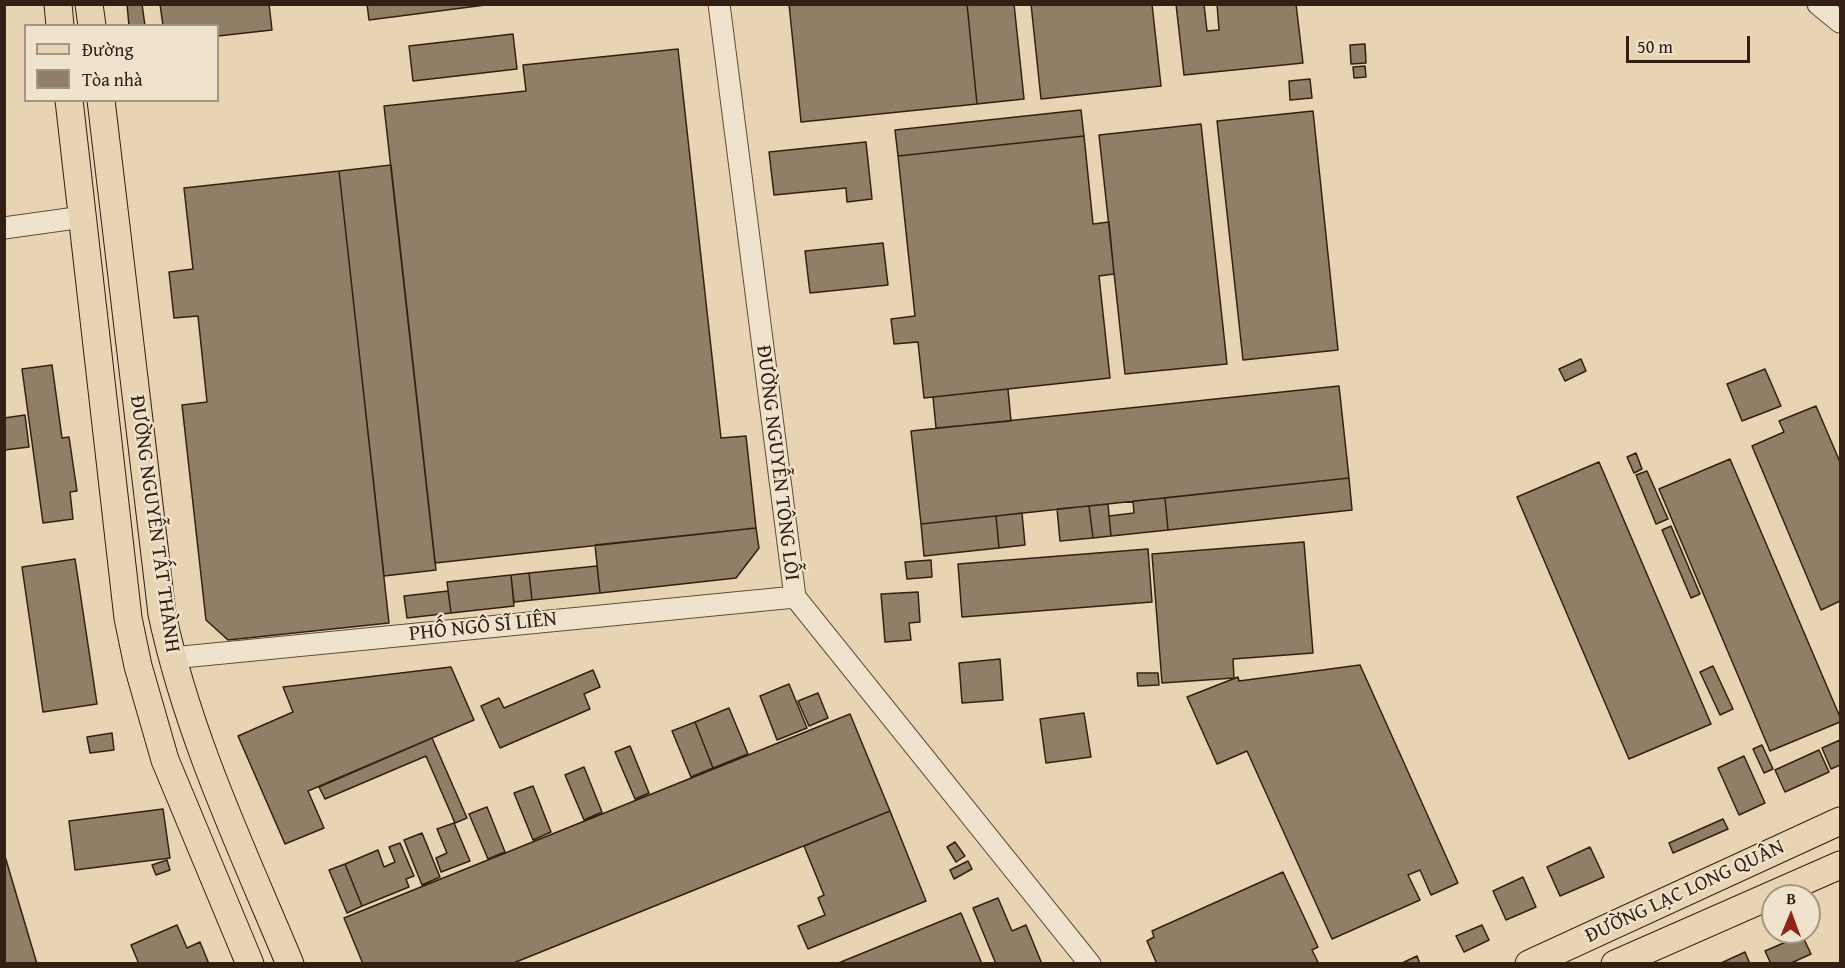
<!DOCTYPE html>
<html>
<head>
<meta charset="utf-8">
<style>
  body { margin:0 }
  #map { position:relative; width:1845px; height:968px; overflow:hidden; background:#e8d4b3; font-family:"Gentium Book Plus",serif }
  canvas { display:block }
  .frame { position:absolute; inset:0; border:6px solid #332012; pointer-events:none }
  .legend { position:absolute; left:24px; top:24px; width:195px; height:78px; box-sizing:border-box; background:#f0e3ce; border:2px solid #a49583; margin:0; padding:8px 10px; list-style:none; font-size:18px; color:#332012 }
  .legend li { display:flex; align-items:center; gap:12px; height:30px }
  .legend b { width:30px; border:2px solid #a49583 }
  .north { position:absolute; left:1761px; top:884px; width:60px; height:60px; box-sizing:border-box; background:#f0e3ce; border:2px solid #a49583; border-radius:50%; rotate:1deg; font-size:16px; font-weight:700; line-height:24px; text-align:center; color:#332012 }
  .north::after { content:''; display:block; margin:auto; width:21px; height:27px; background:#8f2418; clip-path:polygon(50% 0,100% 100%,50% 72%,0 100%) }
  .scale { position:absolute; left:1626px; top:36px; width:124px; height:27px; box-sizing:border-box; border:3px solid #332012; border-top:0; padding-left:8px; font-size:18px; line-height:21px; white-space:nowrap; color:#332012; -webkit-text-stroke:4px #f0e3ce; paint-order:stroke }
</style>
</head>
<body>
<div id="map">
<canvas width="1845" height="968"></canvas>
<div class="frame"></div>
<ul class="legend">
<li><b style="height:8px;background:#e8d4b3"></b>Đường</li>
<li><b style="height:16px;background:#917e66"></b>Tòa nhà</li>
</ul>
<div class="north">B</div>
<div class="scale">50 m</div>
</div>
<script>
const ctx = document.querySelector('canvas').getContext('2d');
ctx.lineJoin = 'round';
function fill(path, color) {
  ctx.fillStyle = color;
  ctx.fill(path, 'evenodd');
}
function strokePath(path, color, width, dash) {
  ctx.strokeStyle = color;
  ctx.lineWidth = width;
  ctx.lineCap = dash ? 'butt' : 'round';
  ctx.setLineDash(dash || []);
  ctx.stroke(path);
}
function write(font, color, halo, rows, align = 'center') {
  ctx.font = font + ' "Gentium Book Plus",serif';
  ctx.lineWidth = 4.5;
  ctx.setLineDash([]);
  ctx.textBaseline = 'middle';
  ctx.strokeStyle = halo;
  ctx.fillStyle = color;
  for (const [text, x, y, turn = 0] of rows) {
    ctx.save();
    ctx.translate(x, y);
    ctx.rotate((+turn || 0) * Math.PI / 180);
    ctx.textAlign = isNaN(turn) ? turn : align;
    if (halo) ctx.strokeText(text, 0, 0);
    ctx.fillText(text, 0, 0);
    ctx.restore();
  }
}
const building = new Path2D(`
  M127 4H142L145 26H129Z
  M160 4H269L272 30 218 36V26H163Z
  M367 4H493L369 20Z
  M789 4H967L977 104 801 122Z
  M967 4H1014L1024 99 977 104Z
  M1031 4H1152L1161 86 1041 99Z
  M1176 4H1204L1207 31 1219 30 1217 4H1296L1303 63 1184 75Z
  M513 34 517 69 413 81 409 46Z
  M1365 44 1366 63 1351 64 1350 45Z
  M678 49 721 438 746 436 756 528 435 563 384 106 526 91 523 65Z
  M1365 66 1366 77 1354 78 1353 67Z
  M1310 79 1312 98 1290 100 1289 81Z
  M1081 110 1084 136 898 156 895 130Z
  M1313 111 1338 350 1243 360 1217 121Z
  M1201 124 1227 364 1125 374 1099 135Z
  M1084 136 1093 224 1109 222 1114 274 1099 276 1110 378 924 398 918 342 894 344 891 319 915 316 898 156Z
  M866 142 872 199 847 202 846 188 774 195 769 152Z
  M391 165 436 570 384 576 339 171Z
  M339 171 389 623 228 640 206 620 182 405 207 402 198 316 174 318 169 272 193 269 184 188Z
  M883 243 888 285 810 293 805 251Z
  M1581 359 1586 371 1565 381 1559 369Z
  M52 365 62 438 69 437 77 491 70 492 73 519 43 523 22 369Z
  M1765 369 1781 406 1742 421 1727 384Z
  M1339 386 1349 478 921 524 911 431Z
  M1008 389 1011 421 936 428 933 397Z
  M1816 406 1840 462V601L1821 610 1752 446 1784 432 1779 421Z
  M25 415 29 447 4 450V418Z
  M1636 453 1642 469 1634 473 1627 457Z
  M1730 459 1840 717V722L1770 751 1659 489Z
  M1599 462 1711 724 1629 759 1517 497Z
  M1647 471 1668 519 1656 524 1636 475Z
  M1349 478 1352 510 1168 530 1165 498Z
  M1165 498 1168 530 1111 536 1109 516 1134 513 1133 501Z
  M1108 504 1111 536 1093 538 1089 506Z
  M1089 506 1093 538 1060 541 1057 509Z
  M1022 513 1025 545 999 548 996 516Z
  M996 516 999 548 924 556 921 524Z
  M1671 526 1700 594 1691 598 1662 530Z
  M756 528 759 548 736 578 600 593 595 545Z
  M1304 542 1313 653 1233 659 1234 678 1162 683 1152 554Z
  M1148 549 1152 602 962 617 958 564Z
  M75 559 97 704 43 712 22 567Z
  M931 560 932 577 907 579 905 562Z
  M597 566 600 593 532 600 529 573Z
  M529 573 532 600 514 602 511 575Z
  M511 575 514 606 451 613 447 582Z
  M448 591 451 613 407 618 404 596Z
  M918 592 920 622 909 623 911 640 885 642 881 594Z
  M1000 659 1003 700 962 703 959 663Z
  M1360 665 1458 883 1431 895 1420 870 1408 875 1420 900 1332 939 1247 751 1217 764 1187 697 1238 677 1239 681Z
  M1713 666 1733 709 1720 715 1700 672Z
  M451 667 474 720 308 791 324 828 285 844 238 736 293 712 283 687Z
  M593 670 600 687 584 694 590 709 500 748 481 706 499 698 504 708Z
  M1137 673H1158L1159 685 1138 686Z
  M789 684 807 728 777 740 760 696Z
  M818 693 828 718 809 726 798 701Z
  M729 708 748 754 713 768 695 722Z
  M1084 713 1091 757 1046 763 1040 719Z
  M850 714 890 811 511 964H363L344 918Z
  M695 722 713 768 691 777 672 731Z
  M112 733 114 750 90 753 87 737Z
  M432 738 467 818 455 823 426 756 325 799 319 787Z
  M1840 740V765L1831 769 1822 748Z
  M1762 745 1773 769 1764 773 1753 749Z
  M630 746 649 793 635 799 615 752Z
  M1819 750 1829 772 1785 792 1775 770Z
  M1744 756 1765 803 1739 815 1718 768Z
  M584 767 602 812 584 820 565 775Z
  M533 786 551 832 533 840 514 793Z
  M487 807 505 852 488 859 469 814Z
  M163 809 170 858 75 870 69 821Z
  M890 811 926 901 808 949 798 926 825 915 818 898 824 895 804 846Z
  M1723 819 1728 829 1673 853 1669 843Z
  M454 823 470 861 441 872 436 858 447 853 437 829Z
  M422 833 440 877 422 885 404 840Z
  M955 842 965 856 956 862 947 847Z
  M400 843 414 876 406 879 409 887 362 906 345 864 378 850 384 867 395 862 389 847Z
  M1590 847 1604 877 1560 896 1547 867Z
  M4 853 37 964H4Z
  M167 860 170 870 156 875 152 865Z
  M968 861 972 869 954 879 950 870Z
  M345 864 362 906 347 913 329 870Z
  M1283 872 1318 947 1312 950 1319 964H1157L1147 941 1154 937 1152 931Z
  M1523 877 1536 907 1506 920 1493 891Z
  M998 898 1012 931 1026 925 1042 964H996L973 908Z
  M961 913 982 964H836Z
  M177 925 187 948 200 942 209 964H139L131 945Z
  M1482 925 1489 940 1464 952 1456 936Z
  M1802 935 1811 954 1789 964H1771L1765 951Z
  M1745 952 1750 964H1719Z
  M1417 956 1420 964H1400Z`);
fill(building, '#917e66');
strokePath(building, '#332012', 1.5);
const minor = new Path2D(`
  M719 4 795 597 1090 964
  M1818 4 1840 22
  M4 228 83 217
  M172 658 795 597`);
const major = new Path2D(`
  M58 4 60 26
  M89 4 92 26
  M69 100 128 618 138 666 165 760 250 964
  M101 100 162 614C188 736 242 849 290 964
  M1529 964 1840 821
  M1615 964 1840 865`);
strokePath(minor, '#604d3a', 23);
strokePath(major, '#332012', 29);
strokePath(minor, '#f0e3ce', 21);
strokePath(major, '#e8d4b3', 27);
write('21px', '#332012', '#f0e3ce', [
  ["ĐƯỜNG NGUYỄN TÔNG LỖI",777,463,83],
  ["ĐƯỜNG NGUYỄN TẤT THÀNH",154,524,82],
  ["PHỐ NGÔ SĨ LIÊN",483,627,-6],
  ["ĐƯỜNG LẠC LONG QUÂN",1685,892,-25]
]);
</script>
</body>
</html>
